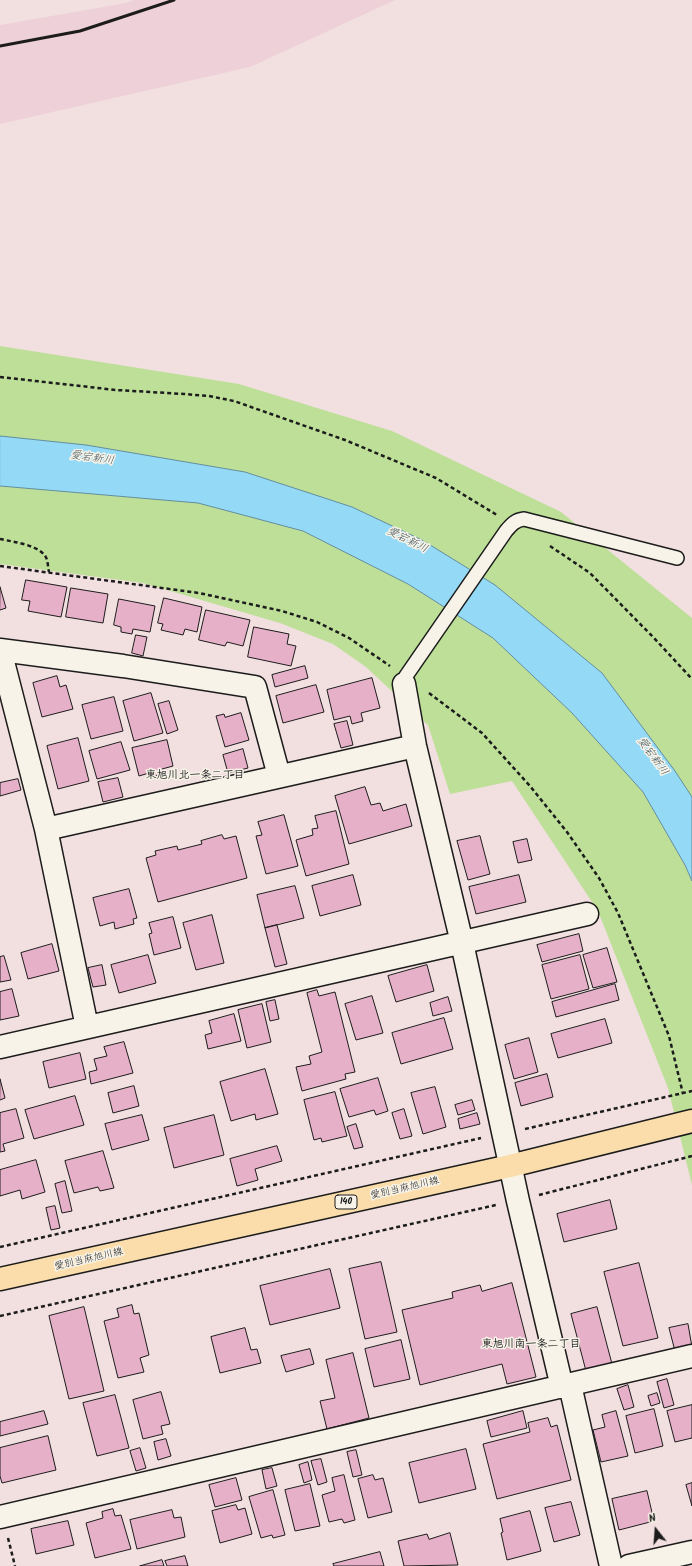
<!DOCTYPE html>
<html>
<head>
<meta charset="utf-8">
<style>
  body { margin:0 }
  #map { position:relative; width:692px; height:1566px; overflow:hidden; background:#f2dfdf; font-family:Kalam,sans-serif }
  canvas { display:block }
  .north { position:absolute; left:636px; top:1510px; width:40px; height:40px; -webkit-text-stroke:3px #f7f3e8; paint-order:stroke; rotate:343deg; font-size:11px; font-weight:700; line-height:16px; text-align:center; color:#1c1c1c }
  .north::after { content:''; display:block; margin:auto; width:14px; height:18px; background:#1c1c1c; clip-path:polygon(50% 0,100% 100%,50% 72%,0 100%) }
</style>
</head>
<body>
<div id="map">
<canvas width="692" height="1566"></canvas>
<div class="north">N</div>
</div>
<script>
const ctx = document.querySelector('canvas').getContext('2d');
ctx.lineJoin = 'round';
function fill(path, color) {
  ctx.fillStyle = color;
  ctx.fill(path, 'evenodd');
}
function strokePath(path, color, width, dash) {
  ctx.strokeStyle = color;
  ctx.lineWidth = width;
  ctx.lineCap = dash ? 'butt' : 'round';
  ctx.setLineDash(dash || []);
  ctx.stroke(path);
}
function write(font, color, halo, rows, align = 'center') {
  ctx.font = font + ' Kalam,"Klee One",sans-serif';
  ctx.lineWidth = 3;
  ctx.setLineDash([]);
  ctx.textBaseline = 'middle';
  ctx.strokeStyle = halo;
  ctx.fillStyle = color;
  for (const [text, x, y, turn = 0] of rows) {
    ctx.save();
    ctx.translate(x, y);
    ctx.rotate((+turn || 0) * Math.PI / 180);
    ctx.textAlign = isNaN(turn) ? turn : align;
    if (halo) ctx.strokeText(text, 0, 0);
    ctx.fillText(text, 0, 0);
    ctx.restore();
  }
}
fill(new Path2D(`
  M134 0H395L250 67 0 124V25L126 3Z`), '#eed1d8');
fill(new Path2D(`
  M0 346 239 384 392 431 561 512 692 618V1185L668 1088 598 911 512 781 450 794 428 725 366 667 333 644 280 623 143 583 0 564Z`), '#bddf98');
const water = new Path2D(`
  M0 436 86 445 245 472 352 507 422 540 495 585 602 673 675 771 692 797V881L685 865 643 792 572 713 493 638 408 584 303 531 198 503 0 486Z`);
fill(water, '#94daf6');
strokePath(water, '#648e9f', 1);
const building = new Path2D(`
  M26 580 67 587 61 617 28 611 30 601 22 600Z
  M0 587 6 608 0 610Z
  M71 588 108 594 103 623 66 617Z
  M164 598 202 607 197 632 185 629 183 635 161 630 163 624 158 623Z
  M119 599 155 606 150 632 133 629 132 634 121 632V627L114 625Z
  M206 610 250 620 243 646 227 642 225 646 199 640Z
  M254 627 289 634 287 644 296 646 291 666 248 657Z
  M136 635 147 637 143 656 132 653Z
  M305 666 308 678 275 687 272 675Z
  M57 676 60 687 66 685 73 709 42 717 33 683Z
  M372 678 380 708 361 713 363 721 352 724 350 716 334 720 327 690Z
  M316 685 324 712 283 723 276 696Z
  M151 693 163 733 134 741 123 701Z
  M114 697 123 731 91 739 82 705Z
  M169 701 178 730 167 734 158 704Z
  M241 713 249 740 225 747 216 716 224 714 225 717Z
  M347 721 353 745 341 748 334 724Z
  M78 738 89 781 58 789 47 746Z
  M167 740 173 766 162 769 163 774 150 777 149 773 139 776 132 748Z
  M121 742 130 770 97 779 89 751Z
  M243 749 248 768 228 773 223 755Z
  M118 778 123 797 103 802 98 782Z
  M18 779 21 790 0 796V783Z
  M365 787 371 805 380 803 383 811 406 804 412 826 349 844 335 796Z
  M336 811 349 864 306 876 296 840 313 835 312 829 318 828 315 816Z
  M284 815 298 866 266 874 256 836 262 835 258 822Z
  M222 835 224 839 236 836 247 878 158 902 146 858 156 855 155 851 177 846 178 850 202 844 201 841Z
  M480 836 490 874 468 880 457 841Z
  M527 839 532 860 518 863 513 842Z
  M353 875 361 905 320 916 312 886Z
  M519 875 526 902 476 914 469 887Z
  M295 886 304 918 265 928 257 895Z
  M129 889 137 918 133 919 134 924 115 929 114 922 100 926 93 898Z
  M212 915 224 963 196 970 183 923Z
  M173 917 181 948 154 955 149 934 152 933 149 923Z
  M277 925 287 964 275 967 265 928Z
  M579 934 583 951 542 962 537 945Z
  M52 944 59 971 28 979 21 953Z
  M607 948 617 982 593 988 583 955Z
  M148 955 156 983 119 993 111 965Z
  M580 955 589 989 551 999 542 965Z
  M4 956 11 980 0 982V957Z
  M102 965 106 985 93 987 88 968Z
  M427 965 434 991 396 1002 388 976Z
  M615 984 619 1000 556 1017 552 1002Z
  M12 989 19 1016 0 1020V992Z
  M317 990 319 996 335 992 355 1072 345 1074 346 1079 302 1091 296 1067 311 1064 309 1056 322 1052 307 993Z
  M372 996 383 1033 356 1040 345 1004Z
  M448 997 452 1011 433 1016 430 1003Z
  M275 1000 279 1019 270 1021 266 1002Z
  M262 1004 271 1042 247 1048 238 1010Z
  M234 1014 241 1041 208 1049 205 1035 212 1033 209 1021Z
  M444 1018 453 1049 401 1064 392 1033Z
  M605 1019 612 1043 558 1058 551 1034Z
  M529 1038 538 1072 514 1079 505 1045Z
  M124 1042 133 1073 91 1084 89 1072 97 1070 94 1059 107 1056 104 1047Z
  M80 1053 86 1079 49 1088 43 1062Z
  M265 1069 278 1114 256 1120 255 1114 231 1121 220 1082Z
  M547 1074 553 1097 521 1106 515 1083Z
  M378 1078 388 1111 376 1115 374 1110 349 1117 340 1089Z
  M0 1079 5 1098 0 1100Z
  M134 1086 139 1106 113 1113 108 1093Z
  M435 1087 446 1127 423 1134 411 1093Z
  M335 1092 347 1136 322 1142 321 1138 314 1140 304 1100Z
  M75 1096 84 1125 34 1139 25 1110Z
  M472 1100 475 1110 458 1115 455 1105Z
  M16 1109 24 1138 3 1144 5 1151 0 1152V1113Z
  M404 1109 412 1136 400 1139 392 1113Z
  M477 1113 480 1124 460 1129 458 1119Z
  M142 1115 149 1140 112 1150 105 1124Z
  M214 1115 224 1155 174 1168 164 1128Z
  M356 1124 363 1147 354 1149 347 1127Z
  M277 1146 282 1161 255 1169 258 1180 237 1186 230 1159Z
  M103 1151 114 1188 100 1191 98 1187 74 1193 65 1161Z
  M36 1160 45 1192 22 1199 20 1190 0 1196V1170Z
  M65 1181 72 1211 62 1213 55 1184Z
  M610 1200 617 1229 564 1242 557 1214Z
  M55 1206 60 1228 51 1230 46 1208Z
  M381 1262 397 1332 365 1339 349 1269Z
  M639 1263 658 1338 623 1346 604 1272Z
  M330 1269 340 1308 270 1325 260 1286Z
  M512 1283 536 1377 507 1384 502 1364 420 1385 402 1310 453 1298 452 1292 480 1285 482 1291Z
  M132 1305 134 1314 139 1313 149 1355 140 1358 144 1372 118 1378 104 1321 119 1317 117 1309Z
  M84 1307 104 1391 69 1399 49 1316Z
  M597 1307 612 1364 586 1371 571 1314Z
  M688 1324 692 1347 675 1351 669 1328Z
  M245 1328 251 1350 257 1349 261 1363 220 1373 211 1337Z
  M401 1340 410 1379 374 1387 365 1349Z
  M310 1349 314 1364 286 1372 281 1356Z
  M353 1353 369 1418 327 1429 320 1401 335 1398 326 1360Z
  M667 1379 674 1405 664 1408 657 1382Z
  M628 1385 634 1407 624 1410 617 1389Z
  M161 1392 170 1424 161 1426 163 1434 143 1439 133 1400Z
  M657 1393 660 1403 651 1406 648 1396Z
  M115 1395 129 1448 97 1456 83 1403Z
  M692 1405V1438L675 1442 667 1411Z
  M654 1409 663 1446 635 1453 626 1416Z
  M44 1411 48 1424 0 1436V1422Z
  M523 1411 527 1428 491 1437 487 1421Z
  M616 1411 628 1456 601 1462 593 1430 605 1427 602 1415Z
  M548 1418 551 1427 557 1425 571 1480 497 1499 483 1444 530 1432 528 1423Z
  M48 1436 56 1470 2 1483 0 1476V1448Z
  M166 1439 171 1456 158 1460 154 1442Z
  M140 1448 146 1468 136 1471 130 1451Z
  M466 1449 476 1489 419 1503 409 1463Z
  M356 1450 362 1475 353 1477 347 1452Z
  M321 1459 327 1482 318 1485 311 1461Z
  M308 1462 312 1480 304 1483 299 1465Z
  M272 1468 277 1486 266 1489 262 1470Z
  M344 1475 355 1520 344 1523 342 1519 329 1522 322 1495 335 1491 332 1478Z
  M373 1475 375 1480 383 1478 392 1512 368 1518 358 1479Z
  M236 1478 242 1500 215 1507 209 1485Z
  M692 1483V1506L686 1485Z
  M310 1484 320 1526 295 1531 285 1490Z
  M273 1490 285 1535 273 1538 272 1535 261 1538 249 1497Z
  M647 1491 654 1521 619 1530 612 1499Z
  M571 1502 580 1535 554 1542 545 1508Z
  M236 1505 238 1510 245 1508 252 1534 220 1543 212 1511Z
  M113 1509 115 1516 121 1515 131 1549 95 1558 86 1523 103 1518 102 1512Z
  M172 1510 174 1518 181 1517 185 1537 137 1549 130 1520Z
  M530 1511 541 1551 507 1560 501 1533 503 1532 500 1519Z
  M68 1521 74 1545 36 1554 31 1529Z
  M450 1533 458 1565 404 1566 398 1541 427 1534 429 1539Z
  M380 1552 384 1566H334L333 1564Z
  M185 1556 188 1566H167L165 1561Z
  M162 1560 164 1566H140Z`);
fill(building, '#e6b0c9');
strokePath(building, '#1c1c1c', 1);
const service = new Path2D(`
  M404 684 406 676 506 531C511 525 515 520 524 519L677 558`);
const minor = new Path2D(`
  M0 650 46 829 87 1027
  M0 650 123 666 255 687 279 776
  M404 684 415 746 462 943 518 1201 562 1387
  M46 829 415 746
  M0 1047 587 914
  M570 1385 611 1566
  M0 1517 692 1356
  M629 1566 692 1552`);
const primary = new Path2D(`
  M0 1279 510 1166 692 1121`);
strokePath(service, '#1c1c1c', 16);
strokePath(minor, '#1c1c1c', 25);
strokePath(primary, '#1c1c1c', 25);
strokePath(new Path2D(`
  M0 377 116 390 184 394 209 396 234 401 345 440 436 478 497 515
  M0 539C13 542 43 545 47 560 48 563 48 568 49 572
  M550 546 590 573 654 638 692 679
  M0 566 199 593 282 611 317 622 349 638 390 666
  M429 693 482 733 530 786 567 832 599 878 618 913 669 1036 683 1094
  M525 1129 692 1091
  M539 1195 692 1156
  M0 1247 481 1138
  M0 1316 496 1205
  M8 1538 15 1566`), '#1c1c1c', 2.5, [4, 3]);
strokePath(service, '#f7f3e8', 13);
strokePath(minor, '#f7f3e8', 22);
strokePath(primary, '#fbddab', 22);
strokePath(new Path2D(`
  M0 46 80 31 174 0`), '#1c1c1c', 3);
for (const [x, y, w] of [
  [346,1202,22]
]) {
  const box = new Path2D();
  box.roundRect(x - w / 2, y - 7, w, 14, 3);
  ctx.fillStyle = '#f7f3e8';
  ctx.fill(box);
  strokePath(box, '#1c1c1c', 1);
}
write('bold 9px', '#1c1c1c', null, [
  ["140",346,1202]
]);
write('10px', '#1c1c1c', '#f7f3e8', [
  ["愛別当麻旭川線",405,1189,-13],
  ["愛別当麻旭川線",89,1260,-13]
]);
write('italic 11px', '#40555d', '#f7f3e8', [
  ["愛宕新川",92,459,8],
  ["愛宕新川",407,541,27],
  ["愛宕新川",652,757,54]
]);
write('bold 11px', '#1c1c1c', '#f7f3e8', [
  ["東旭川北一条二丁目",195,776],
  ["東旭川南一条二丁目",531,1345]
]);
</script>
</body>
</html>
